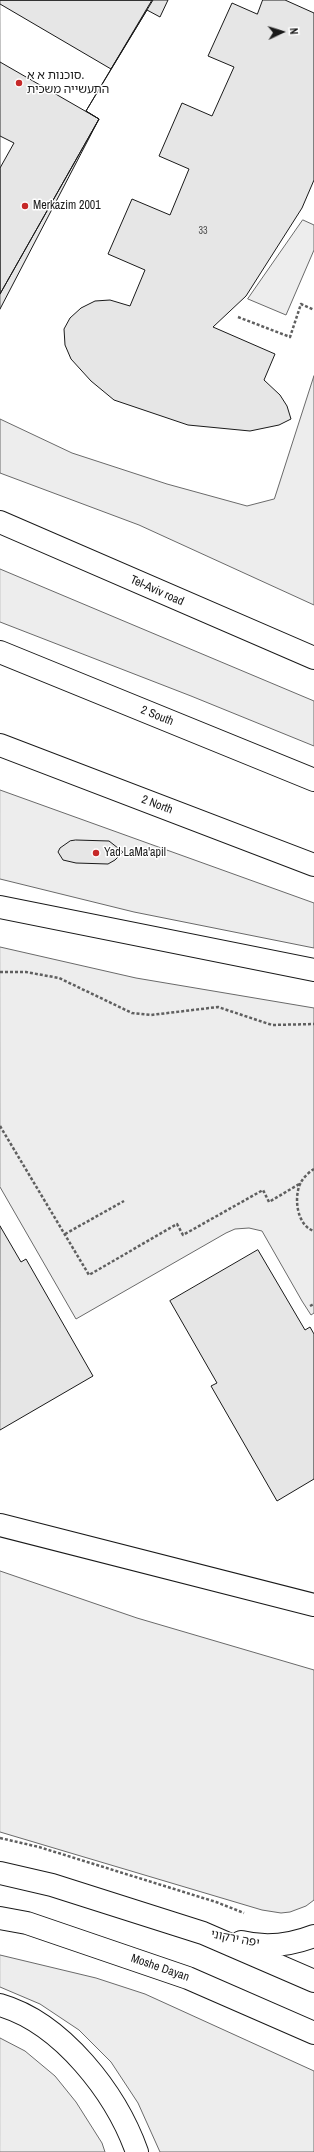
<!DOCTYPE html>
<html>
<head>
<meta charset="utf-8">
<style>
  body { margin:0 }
  #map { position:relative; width:314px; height:2152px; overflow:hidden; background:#fff; font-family:"Archivo Narrow",sans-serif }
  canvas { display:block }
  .north { position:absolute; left:262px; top:12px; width:40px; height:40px; -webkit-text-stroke:3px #fff; paint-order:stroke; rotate:86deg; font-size:11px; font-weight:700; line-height:16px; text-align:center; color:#1a1a1a }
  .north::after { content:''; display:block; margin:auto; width:14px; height:18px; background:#1a1a1a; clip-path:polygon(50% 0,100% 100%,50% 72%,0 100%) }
</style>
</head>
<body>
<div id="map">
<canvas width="314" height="2152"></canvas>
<div class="north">N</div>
</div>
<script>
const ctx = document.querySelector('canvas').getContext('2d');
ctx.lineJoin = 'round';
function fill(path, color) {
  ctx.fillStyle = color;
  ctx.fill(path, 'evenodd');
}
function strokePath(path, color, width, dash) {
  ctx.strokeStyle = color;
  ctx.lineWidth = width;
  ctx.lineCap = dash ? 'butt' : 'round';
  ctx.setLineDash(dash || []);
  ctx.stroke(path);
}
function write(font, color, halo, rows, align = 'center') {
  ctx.font = font + ' "Archivo Narrow","Noto Sans Hebrew",sans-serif';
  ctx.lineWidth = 3;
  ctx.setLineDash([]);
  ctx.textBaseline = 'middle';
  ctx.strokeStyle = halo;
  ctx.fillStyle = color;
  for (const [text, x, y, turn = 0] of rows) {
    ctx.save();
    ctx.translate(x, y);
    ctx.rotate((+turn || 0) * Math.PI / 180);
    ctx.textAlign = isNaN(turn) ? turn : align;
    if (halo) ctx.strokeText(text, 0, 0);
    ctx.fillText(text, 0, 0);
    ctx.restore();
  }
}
const built = new Path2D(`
  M303 220 314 225V250L286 315 248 299Z
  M314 376V605L139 525 0 473V419L72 453 167 484 247 506 274 499Z
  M0 569 314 701V746L191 696 0 622Z
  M0 790 314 903V948L134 912 0 879Z
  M0 947 136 978 314 1008V1313L311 1315 302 1301 262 1231 249 1228 235 1229 226 1233 76 1319 0 1187Z
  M0 1571 137 1618 314 1670V1900L306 1906 290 1912 281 1913 262 1910 0 1832Z
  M0 1955 96 1978 145 1994 314 2071V2152H160L138 2103 111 2062 79 2030 40 2004 0 1987Z
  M0 2038 25 2051 55 2076 76 2102 102 2143 105 2152H0Z`);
fill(built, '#ededed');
strokePath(built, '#6a6a6a', 1);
const building = new Path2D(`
  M0 0H153L111 69 0 4Z
  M0 0H152L86 111 99 119 0 294Z
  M0 0H168L160 17 147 10 86 111 99 119 0 309Z
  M263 0H285L314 13V180L302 208 246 296 213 327 275 354 264 380 280 395 287 406 291 419 279 425 250 431 188 425 114 400 91 381 71 359 65 345 64 329 70 318 81 308 95 301 110 300 130 306 145 270 108 254 132 199 170 215 189 169 159 156 182 103 212 116 234 67 208 56 232 3 257 14Z
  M0 62 99 119 0 294V168L14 143 0 136Z
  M76 840 109 841 123 852 115 860 108 864 76 863 63 860 58 852 60 848 70 841Z
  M0 1226 21 1262 26 1259 93 1376 0 1430Z
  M258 1250 305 1330 310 1327 314 1334V1479L277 1501 211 1386 217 1383 170 1301Z`);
fill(building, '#e6e6e6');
strokePath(building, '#1a1a1a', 1);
const minor = new Path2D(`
  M0 522 314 658
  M0 1525 314 1605
  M0 1873 52 1885 203 1933 314 1981
  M0 1918 27 1923 188 1978 314 2033
  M241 1942C265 1948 291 1945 314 1936`);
const highway = new Path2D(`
  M0 652 314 780
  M0 745 314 865
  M0 907 314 970
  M0 2005C62 2023 116 2093 137 2152`);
strokePath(minor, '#1a1a1a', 24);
strokePath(highway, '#1a1a1a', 24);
strokePath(new Path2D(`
  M238 317 290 337 301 304 314 310
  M0 972H26L59 978 132 1013 151 1015 218 1007 272 1025 314 1024
  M0 1126 89 1275 177 1224 183 1235 263 1190 269 1202 301 1183
  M314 1169C309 1172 304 1177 301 1182 293 1197 297 1226 314 1231
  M65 1234 124 1201
  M310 1306 314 1304
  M0 1838 39 1847 216 1902 244 1913`), '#5f5f5f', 2.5, [3, 2]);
strokePath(minor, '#fff', 22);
strokePath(highway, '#fff', 22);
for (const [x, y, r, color] of [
  [19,83,4,"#c62828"],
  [25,206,4,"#c62828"],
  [96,853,4,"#c62828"]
]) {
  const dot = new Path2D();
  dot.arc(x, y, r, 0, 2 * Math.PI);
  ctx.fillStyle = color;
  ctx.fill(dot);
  strokePath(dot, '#fff', 1.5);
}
write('10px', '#4d4d4d', null, [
  ["33",203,231]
]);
write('12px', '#1a1a1a', '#fff', [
  ["סוכנות א א.",27,76],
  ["התעשייה משכית",27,90],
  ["Merkazim 2001",33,206],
  ["Yad LaMa'apil",104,853]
], 'left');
write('12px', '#1a1a1a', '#fff', [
  ["Tel-Aviv road",157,591,24],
  ["2 South",157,716,22],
  ["2 North",157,805,21],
  ["יפה ירקוני",235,1939,11],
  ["Moshe Dayan",160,1968,19]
]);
</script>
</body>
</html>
